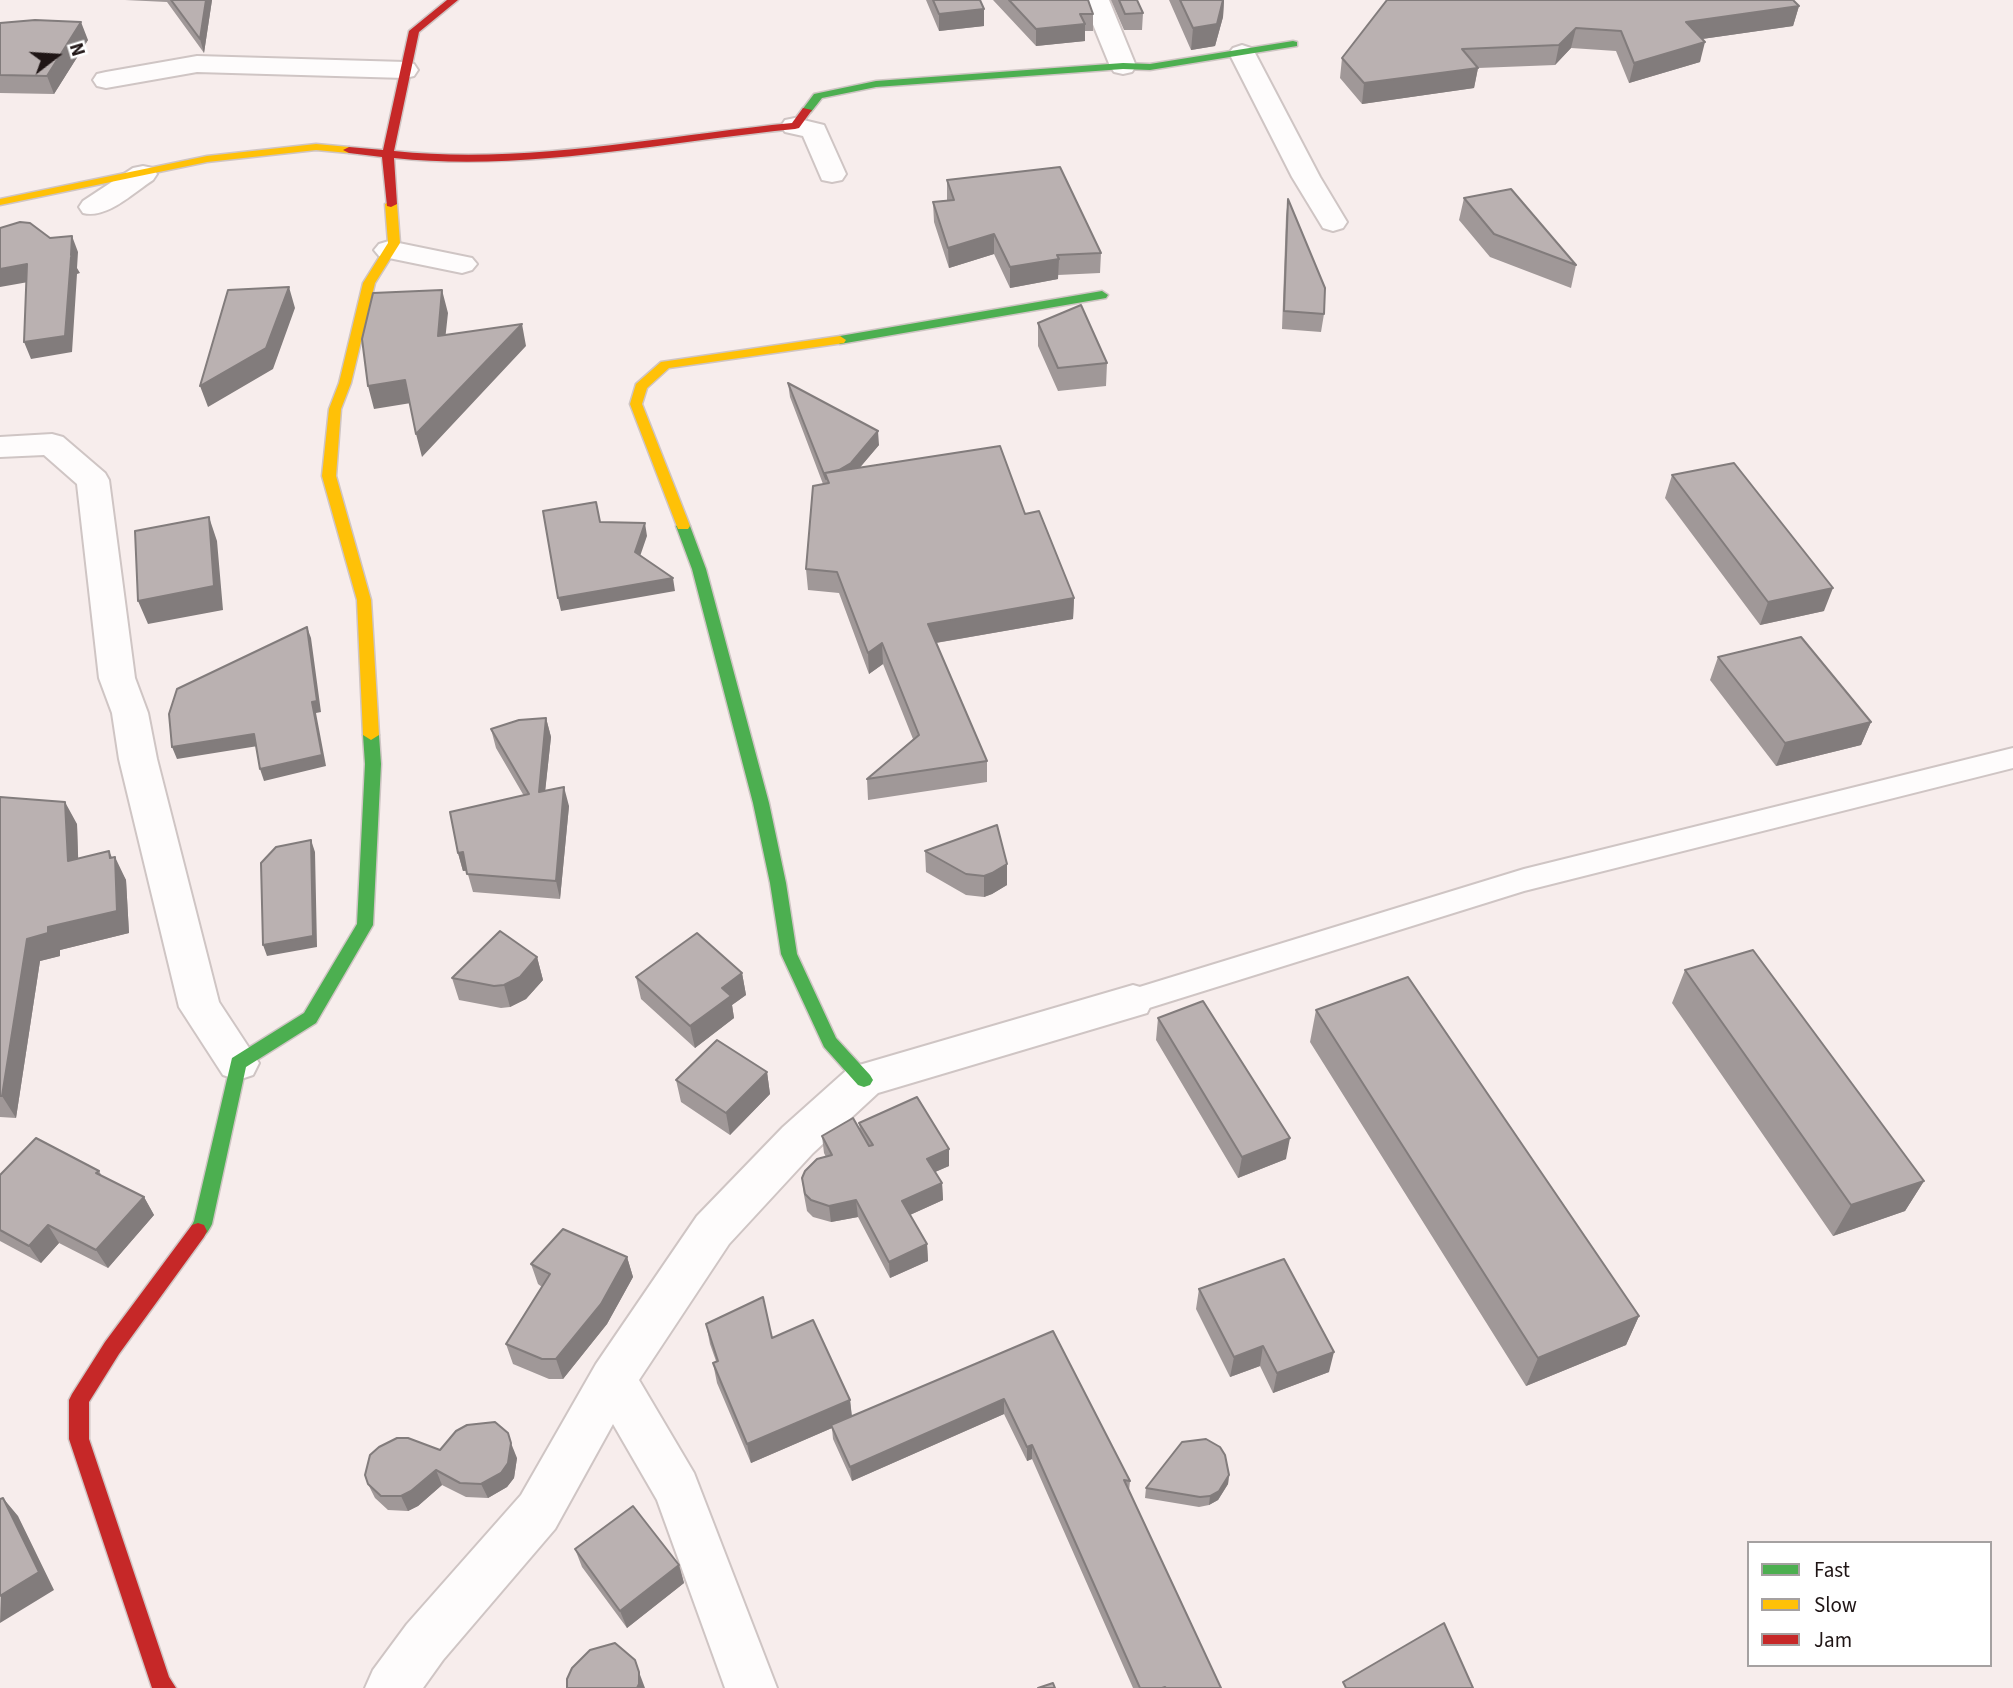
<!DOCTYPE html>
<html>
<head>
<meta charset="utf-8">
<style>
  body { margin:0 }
  #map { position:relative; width:2013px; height:1688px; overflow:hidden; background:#f7edec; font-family:"Source Sans 3",sans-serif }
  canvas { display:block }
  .legend { position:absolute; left:1747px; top:1541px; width:245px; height:126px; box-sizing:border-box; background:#fff; border:2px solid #a5a1a1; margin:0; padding:9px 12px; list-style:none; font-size:21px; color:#1f1515 }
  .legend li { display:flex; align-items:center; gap:14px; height:35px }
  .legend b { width:35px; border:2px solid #a5a1a1 }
  .north { position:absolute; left:21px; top:21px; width:70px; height:70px; -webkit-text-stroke:5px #fff; paint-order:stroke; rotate:73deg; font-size:19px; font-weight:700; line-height:28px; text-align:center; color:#1f1515 }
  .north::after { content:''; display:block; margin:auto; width:24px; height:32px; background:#1f1515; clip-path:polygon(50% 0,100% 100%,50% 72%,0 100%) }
</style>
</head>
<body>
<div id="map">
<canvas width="2013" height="1688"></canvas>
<ul class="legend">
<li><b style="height:9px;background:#4caf50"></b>Fast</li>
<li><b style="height:9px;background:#ffc107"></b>Slow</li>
<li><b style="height:9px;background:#c62828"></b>Jam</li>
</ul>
<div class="north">N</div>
</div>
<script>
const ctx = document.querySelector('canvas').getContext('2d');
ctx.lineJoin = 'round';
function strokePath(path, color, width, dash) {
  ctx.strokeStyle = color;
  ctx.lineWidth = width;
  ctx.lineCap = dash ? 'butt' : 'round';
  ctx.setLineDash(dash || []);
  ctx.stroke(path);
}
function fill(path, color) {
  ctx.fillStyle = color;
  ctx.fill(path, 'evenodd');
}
const lane = new Path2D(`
  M2013 748V768L1524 891 1133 1013 1122 1009 1118 1001 1122 993 1133 989 1524 869Z`);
const street = new Path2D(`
  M1083 0H1109L1136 66 1132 72 1123 74 1114 72 1110 66Z
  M1242 45 1251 48 1255 53 1320 177 1347 222 1343 228 1333 231 1323 228 1292 177 1229 53 1233 48Z
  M197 56 405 62 414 64 418 70 414 76 405 78 197 72 106 88 97 86 93 80 97 74 106 72Z
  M795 118 824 125 846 174 842 180 832 182 822 180 803 136 785 132 781 126 785 120Z
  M143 166 153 168 157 174 153 180C133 193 107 219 83 213L79 207 83 201 133 168Z
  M389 241 472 258 477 264 472 270 462 273 379 256 374 250 379 244Z
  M52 434 63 437 105 473 109 480 135 678 148 713 157 759 219 1002 259 1063 253 1075 238 1080 223 1075 179 1007 119 759 112 713 99 678 77 484 44 455 0 457V437Z
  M1133 985 1147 989 1153 1001 1147 1013 878 1093 813 1153 729 1244 639 1380 694 1473 777 1688H725L657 1500 613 1424 555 1529 443 1660 423 1688H365L373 1670 407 1624 521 1495 596 1364 697 1216 783 1127 849 1068Z`);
const fast = new Path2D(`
  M1293 41 1297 42V46L1150 70 1123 69 876 87 822 98 811 112 802 110 814 94 876 81 1123 63 1150 64Z
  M1102 291 1108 295 1106 298 840 344 834 340 840 336Z
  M683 522 690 526 706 569 769 803 786 883 797 954 836 1038 870 1075 873 1080 870 1085 864 1087 858 1085 824 1047 781 954 770 883 753 803 692 569 676 526Z
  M371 730 379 735 381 764 373 925 316 1023 246 1067 212 1224C207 1234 203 1241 192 1237L189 1231 194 1221 232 1058 304 1013 357 924 365 764 363 735Z`);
const slow = new Path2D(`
  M316 144 349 147 355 150 349 153 316 150 207 162 0 205V199L207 156Z
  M391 201 397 204 400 243 375 283 351 383 341 409 336 476 371 600 379 735 371 740 363 735 357 600 322 476 329 409 339 383 363 283 388 243 385 204Z
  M840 336 846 340 844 343 669 368 647 388 642 404 690 526 688 529H678L630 404 636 384 661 362Z`);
const jam = new Path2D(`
  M447 0H458L419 32 394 151C527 165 660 136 792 123L803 108 812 110 799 128 795 129C662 142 528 172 394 158L397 204 391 207 387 206 382 157 349 153 343 150 349 147 383 150 409 31Z
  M198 1223 204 1225 207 1231 204 1237 119 1354 89 1402V1439L169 1677 176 1688H152L69 1439V1400L72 1394 105 1342 192 1225Z`);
strokePath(lane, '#cfc5c4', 4);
strokePath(street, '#cfc5c4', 4);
strokePath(fast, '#cfc5c4', 3);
strokePath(slow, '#cfc5c4', 3);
strokePath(jam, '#cfc5c4', 3);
fill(lane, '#fefcfc');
fill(street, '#fefcfc');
fill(fast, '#4caf50');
fill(slow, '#ffc107');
fill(jam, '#c62828');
fill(new Path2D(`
  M125 0H212L204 53 167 2Z
  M926 0H980L984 9V26L939 31Z
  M993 0H1088L1093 14V31H1085V41L1036 46Z
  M1111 0H1137L1143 13 1142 30H1124Z
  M1169 0H1224L1223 17 1215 46 1191 50Z
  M1387 0 1799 6 1793 26 1702 39 1700 62 1629 83 1616 51 1571 48 1555 65 1478 68 1474 88 1362 104 1340 78 1342 58Z
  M0 23 88 40 54 94 0 93Z
  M947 180 1101 253 1100 273 1058 275V279L1010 288 994 254 949 268 934 222 933 202 947 200Z
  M1464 198 1576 265 1571 288 1490 257 1459 220Z
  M1288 199 1324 314 1321 332 1282 329 1286 216Z
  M1038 323 1107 363 1106 386 1058 391 1038 346Z
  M788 383 879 445 860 467 1025 514 1074 598 1073 619 936 643 987 761V782L868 800 867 779 913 739 883 664 869 674 839 593 808 590 806 569 823 484 790 397Z
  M1672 475 1824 611 1760 625 1665 498Z
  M1718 657 1871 722 1861 745 1776 766 1710 680Z
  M546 718 551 737 545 791 569 806 560 899 473 892 467 871H463L458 853 524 796 496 748 491 729Z
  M0 797 77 824 78 858 112 857 126 880 129 933 60 950V956L40 961 16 1118 0 1117Z
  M925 851 1007 885 992 894 984 897 966 895 926 872Z
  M537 957 543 980 526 999 510 1007 501 1008 459 1000 452 978Z
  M1685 970 1924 1181 1905 1211 1833 1236 1672 1003Z
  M742 973 746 995 732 1005 734 1018 695 1048 641 999 636 977Z
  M1316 1010 1639 1316 1626 1345 1526 1386 1310 1042Z
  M1158 1018 1286 1159 1238 1178 1156 1040Z
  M767 1072 770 1094 730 1135 681 1102 676 1080Z
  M859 1123 949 1166 935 1172 942 1183 943 1200 910 1215 927 1244 928 1261 890 1278 858 1217 831 1222 813 1217 807 1211 804 1195 802 1178 826 1157 824 1153 822 1136 860 1130Z
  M99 1171 102 1176 144 1197 154 1215 108 1268 59 1243 41 1263 0 1241V1175Z
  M627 1257 633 1277 607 1324 563 1379H549L513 1364 506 1344 542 1287 538 1284 531 1264Z
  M1199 1289 1329 1372 1273 1393 1260 1366 1230 1377 1196 1309Z
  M706 1324 772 1338 850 1400 852 1416 1053 1331 1130 1481 1129 1491 1221 1688H1133L1032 1459 1027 1461 1004 1414 852 1481 833 1439 832 1428 751 1463 717 1383 713 1363 716 1361 710 1344Z
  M440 1450 517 1458 514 1478 507 1487 488 1498 466 1497 442 1485 418 1506 408 1511 388 1510 375 1498 368 1484Z
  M1229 1475 1228 1484 1218 1500 1209 1505 1199 1507 1145 1498 1146 1488Z
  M575 1549 679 1565 684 1583 627 1628 582 1567Z`), '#a09898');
fill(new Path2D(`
  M206 0H212L204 53 200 39Z
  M1223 0H1224L1223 17 1215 46 1191 50 1193 28Z
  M1799 6 1793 26 1681 42 1686 22Z
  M984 9V26L939 31V14Z
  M81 22 88 40 54 94 47 76Z
  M1085 24V41L1036 46V29Z
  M1576 28 1571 48 1555 65 1559 45Z
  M1705 42 1700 62 1629 83 1634 63Z
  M1478 68 1474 88 1362 104 1364 83Z
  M994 234V254L949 268 948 248Z
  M72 236 78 252 77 268 80 273 77 274 72 352 31 359 24 342 71 255Z
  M1059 259 1058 279 1010 288V267Z
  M27 264 34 281 0 287V269Z
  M289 287 295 308 273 369 208 407 200 386Z
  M442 290 448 313 443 359 438 336Z
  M522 324 526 346 422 457 416 434Z
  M405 380 411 403 374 409 368 386Z
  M878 431 879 445 852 477 829 483 827 478Z
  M209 517 217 541 223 610 148 624 138 601Z
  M645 523 647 536 637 565 635 552Z
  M673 578 675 591 561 611 558 598Z
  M1833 588 1824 611 1760 625 1768 602Z
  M1074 598 1073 619 929 644 928 624Z
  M307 627 311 638 321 712 316 713 326 766 264 781 260 769 312 702Z
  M882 643 883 664 869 674 868 653Z
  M546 718 551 737 543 811 539 792Z
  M1871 722 1861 745 1776 766 1785 743Z
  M254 734 258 746 177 759 172 747Z
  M564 787 569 806 560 899 556 881Z
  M65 802 77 824 79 883 68 861Z
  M311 840 315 852 317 947 267 956 263 945Z
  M109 851 115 864V857L126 880 129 933 60 950V956L40 961 16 1118 2 1096 27 939 48 927 110 858Z
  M463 852 469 870 463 871 458 853Z
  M1007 864V885L992 894 984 897V876Z
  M537 957 543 980 526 999 510 1007 504 985Z
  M742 973 746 995 732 1005 734 1018 695 1048 690 1026 722 988Z
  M767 1072 770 1094 730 1135 726 1113Z
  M1290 1138 1286 1159 1238 1178 1242 1157Z
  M949 1149V1166L928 1175 927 1159Z
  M1924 1181 1905 1211 1833 1236 1851 1205Z
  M942 1183 943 1200 903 1218 902 1201Z
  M144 1197 154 1215 108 1268 96 1250Z
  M856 1200 858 1217 831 1222 829 1206Z
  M48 1225 59 1243 41 1263 29 1246Z
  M927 1244 928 1261 890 1278 889 1262Z
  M627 1257 633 1277 607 1324 563 1379 556 1359Z
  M1639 1316 1626 1345 1526 1386 1538 1358Z
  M1263 1346 1260 1366 1230 1377 1234 1357Z
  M1334 1352 1329 1372 1273 1393 1277 1373Z
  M1004 1399V1414L852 1481 850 1467Z
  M850 1400 852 1419 831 1425 832 1428 751 1463 747 1444Z
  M511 1443 517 1458 514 1478 507 1487 488 1498 481 1484Z
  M1032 1445V1459L1027 1461V1447Z
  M436 1470 442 1485 418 1506 408 1511 401 1496Z
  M1229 1475 1228 1484 1218 1500 1209 1505 1210 1496Z
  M3 1498 18 1516 54 1590 0 1623Z
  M679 1565 684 1583 627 1628 620 1611Z
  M639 1672 645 1688H637Z`), '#827c7c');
const building = new Path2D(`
  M171 0H206L200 39Z
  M933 0H980L984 9 939 14Z
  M1009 0H1088L1093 14H1080L1085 24 1036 29Z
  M1119 0H1137L1143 13 1125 14Z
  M1180 0H1223L1217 24 1193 28Z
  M1387 0H1793L1799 6 1686 22 1705 42 1634 63 1621 31 1576 28 1559 45 1462 49 1478 68 1364 83 1342 58Z
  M35 20 81 22 47 76 0 75V23Z
  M1060 167 1101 253 1057 255 1059 259 1010 267 994 234 948 248 933 202 954 200 947 180Z
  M1511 189 1576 265 1494 234 1464 198Z
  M1288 199 1325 288 1324 314 1284 311Z
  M20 222 30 223 50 238 72 236 71 255 73 257H71L65 336 24 342 27 264 0 269V228Z
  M289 287 266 348 200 386 228 290Z
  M442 290 438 336 522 324 416 434 405 380 368 386 362 339 373 293Z
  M1081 305 1107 363 1058 368 1038 323Z
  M788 383 878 431 851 463 839 470 825 473 826 479Z
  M1000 446 1025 514 1039 511 1074 598 928 624 987 761 867 779 919 735 882 643 868 653 837 572 806 569 813 486 829 483 825 473Z
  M1734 463 1833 588 1768 602 1672 475Z
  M596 502 600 522 645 523 635 552 673 578 558 598 543 511Z
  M209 517 214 586 138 601 135 531Z
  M307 627 317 701 312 702 322 755 260 769 254 734 172 747 169 714 177 689Z
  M1801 637 1871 722 1785 743 1718 657Z
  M546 718 539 792 564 787 556 881 467 874 463 852 458 853 450 812 529 794 491 729 519 720Z
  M0 797 65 802 68 861 109 851 110 858 115 857 117 911 48 927V933L27 939 2 1096H0Z
  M997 825 1007 864 992 873 984 876 966 874 925 851Z
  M311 840 313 936 263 945 261 863 276 847Z
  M500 931 537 957 520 977 504 985 494 986 452 978Z
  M697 933 742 973 722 988 731 996 690 1026 636 977Z
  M1753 950 1924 1181 1851 1205 1685 970Z
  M1408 977 1639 1316 1538 1358 1316 1010Z
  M1203 1001 1290 1138 1242 1157 1158 1018Z
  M717 1040 767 1072 726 1113 676 1080Z
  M917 1097 949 1149 927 1159 942 1183 902 1201 927 1244 889 1262 856 1200 829 1206 811 1200 805 1194 802 1178 805 1171 817 1159 832 1155 822 1136 853 1118 869 1146 873 1145 859 1123Z
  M36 1138 99 1171 96 1173 144 1197 96 1250 48 1225 29 1246 0 1230V1175Z
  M563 1229 627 1257 601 1304 556 1359H542L506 1344 550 1274 531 1264Z
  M1284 1259 1334 1352 1277 1373 1263 1346 1234 1357 1199 1289Z
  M763 1297 772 1338 813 1320 850 1400 747 1444 713 1363 718 1361 706 1324Z
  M1053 1331 1130 1481 1124 1480 1221 1688H1166L1165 1687 1162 1688H1140L1032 1445 1027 1447 1004 1399 850 1467 831 1425Z
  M495 1422 508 1433 511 1443 508 1463 501 1473 481 1484 460 1483 436 1470 411 1491 401 1496H381L368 1484 365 1475 370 1455 379 1447 397 1438H408L440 1450 456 1431 467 1425Z
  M1206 1439 1220 1447 1225 1455 1229 1475 1219 1491 1210 1496 1200 1497 1146 1488 1182 1442Z
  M3 1498 39 1572 0 1596V1499Z
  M633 1506 679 1565 620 1611 575 1549Z
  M1444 1623 1473 1688H1346L1343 1682Z
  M615 1643 635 1660 639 1672V1684L637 1688H567V1679L572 1668 590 1650Z
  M1053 1683 1055 1688H1038Z`);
fill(building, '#bab1b1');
strokePath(building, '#827c7c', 2);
</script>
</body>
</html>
